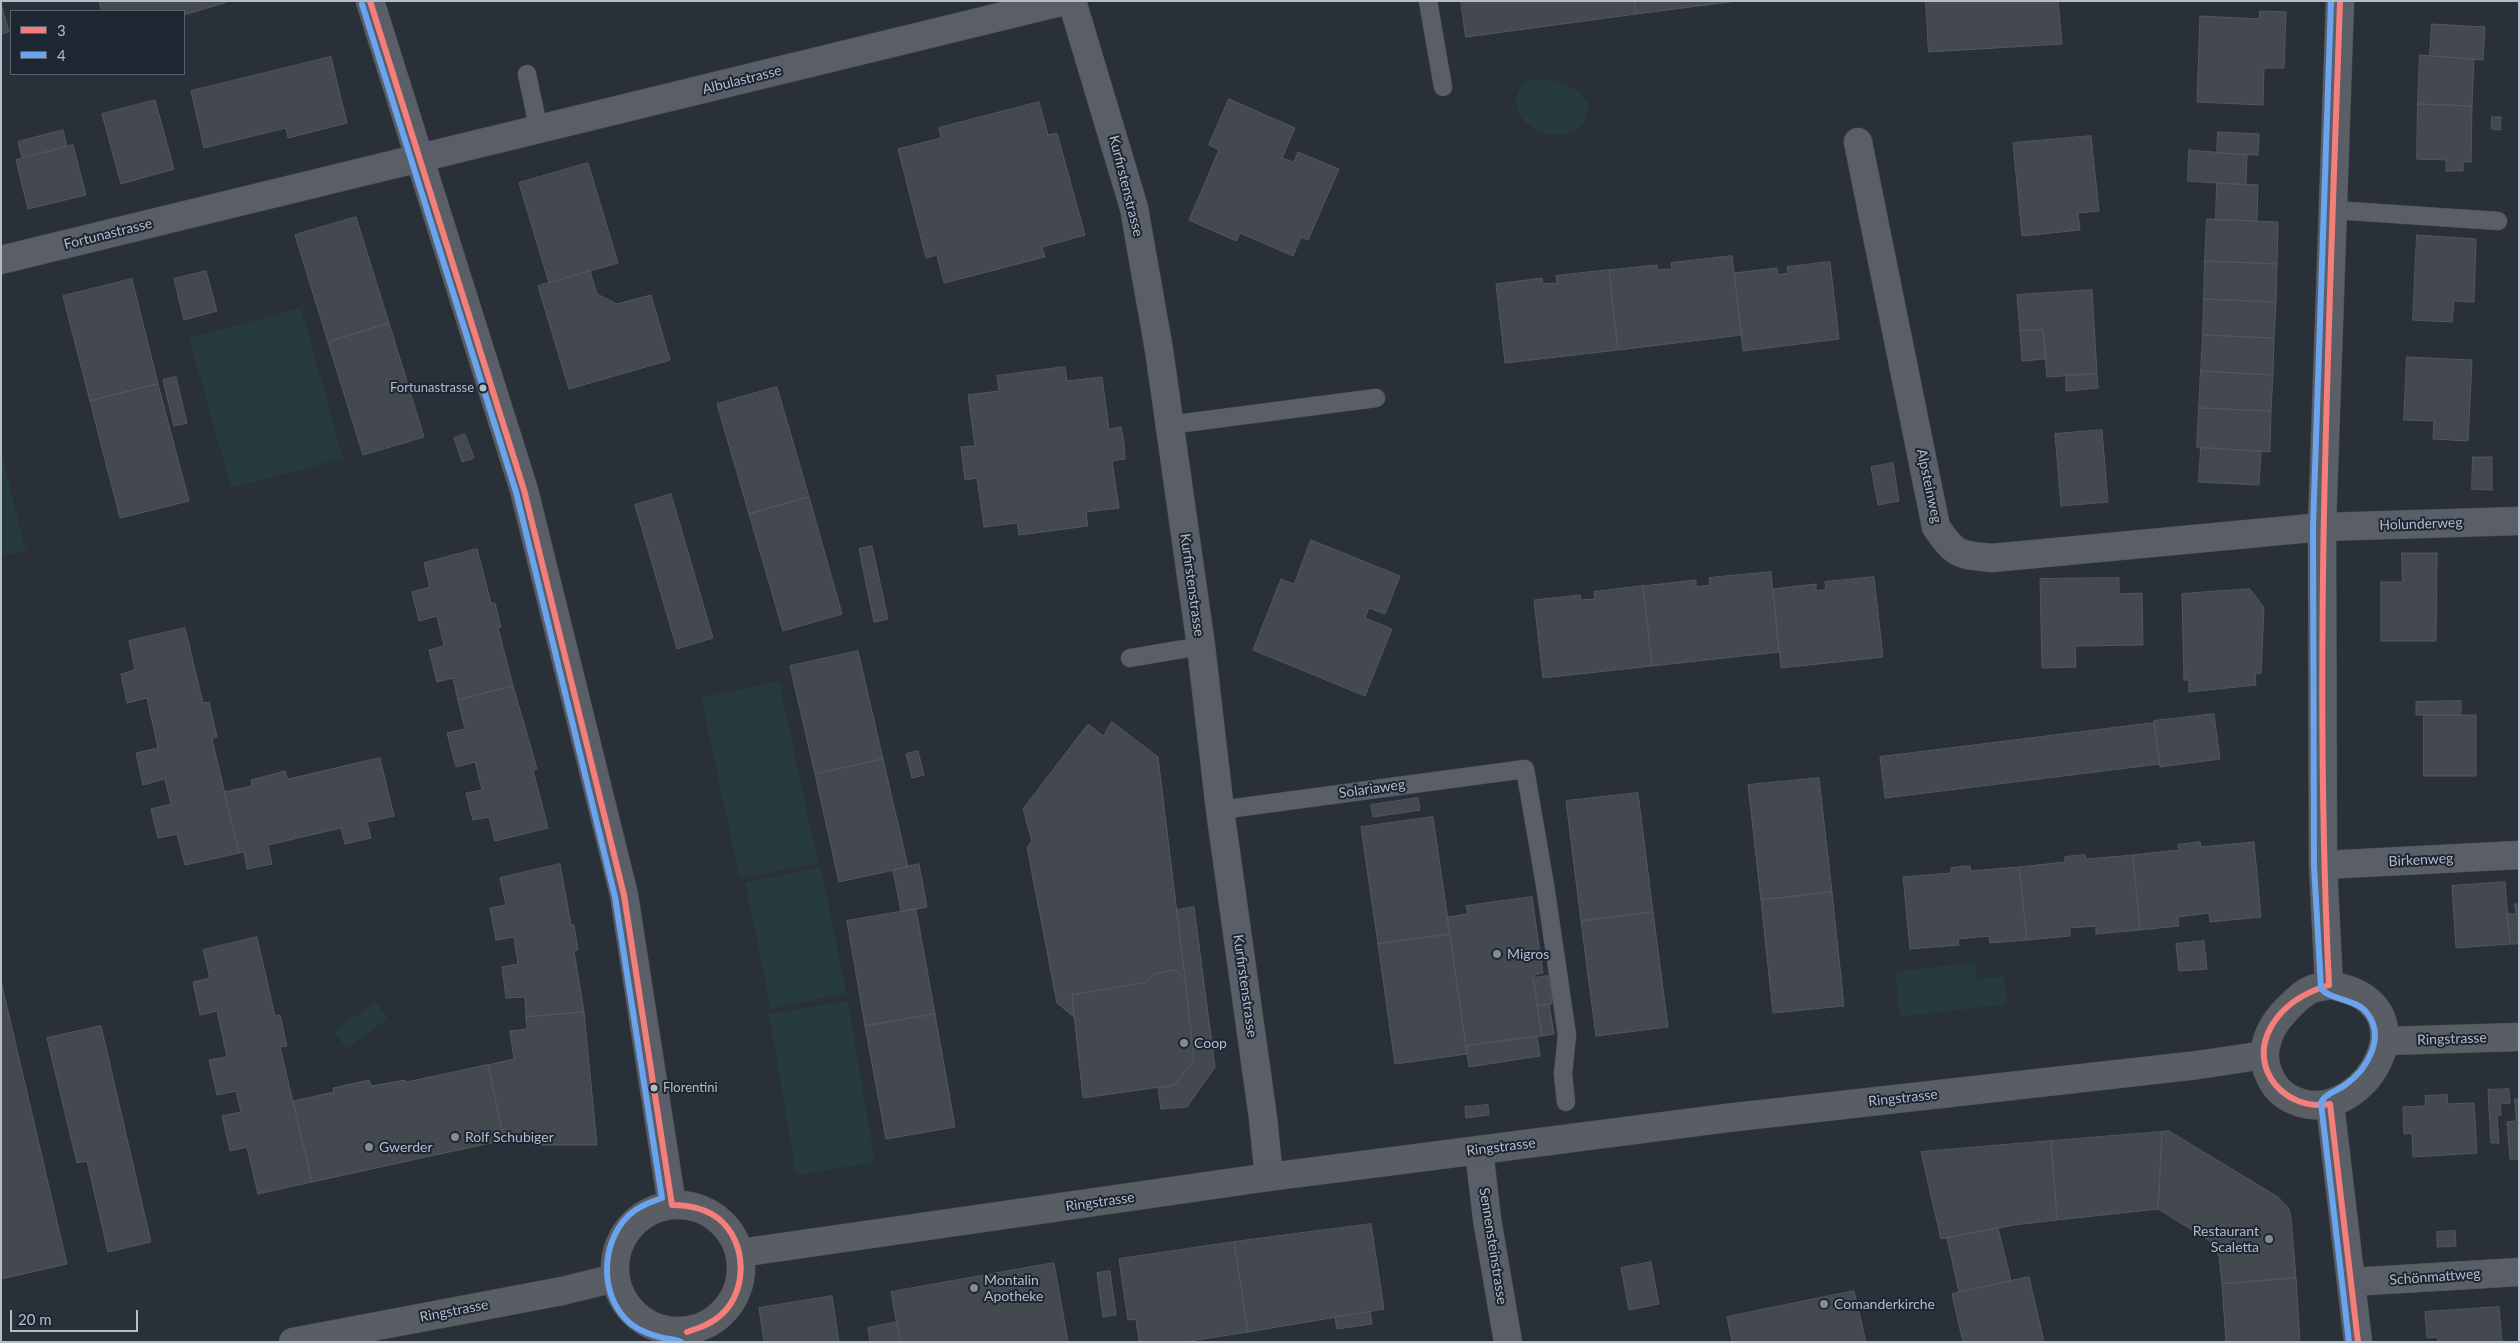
<!DOCTYPE html>
<html>
<head>
<meta charset="utf-8">
<style>
  body { margin:0 }
  #map { position:relative; width:2520px; height:1343px; overflow:hidden; background:#2a3038; font-family:Lato,sans-serif }
  canvas { display:block }
  .frame { position:absolute; inset:0; border:2px solid #b4bcc9; pointer-events:none }
  .legend { position:absolute; left:10px; top:10px; width:175px; height:65px; box-sizing:border-box; background:#1d2633; border:1px solid #59626f; margin:0; padding:6px 9px; list-style:none; font-size:15px; color:#b4bcc9 }
  .legend li { display:flex; align-items:center; gap:10px; height:25px }
  .legend b { width:25px; border:1px solid #59626f }
  .scale { position:absolute; left:10px; top:1310px; width:128px; height:22px; box-sizing:border-box; border:2px solid #b4bcc9; border-top:0; padding-left:6px; font-size:15px; line-height:18px; white-space:nowrap; color:#b4bcc9; -webkit-text-stroke:4px #1d2633; paint-order:stroke }
</style>
</head>
<body>
<div id="map">
<canvas width="2520" height="1343"></canvas>
<div class="frame"></div>
<ul class="legend">
<li><b style="height:6px;background:#f47e79"></b>3</li>
<li><b style="height:6px;background:#6aa3ee"></b>4</li>
</ul>
<div class="scale">20 m</div>
</div>
<script>
const ctx = document.querySelector('canvas').getContext('2d');
ctx.lineJoin = 'round';
function fill(path, color) {
  ctx.fillStyle = color;
  ctx.fill(path, 'evenodd');
}
function strokePath(path, color, width, dash) {
  ctx.strokeStyle = color;
  ctx.lineWidth = width;
  ctx.lineCap = dash ? 'butt' : 'round';
  ctx.setLineDash(dash || []);
  ctx.stroke(path);
}
function write(font, color, halo, rows, align = 'center') {
  ctx.font = font + ' Lato,sans-serif';
  ctx.lineWidth = 4;
  ctx.setLineDash([]);
  ctx.textBaseline = 'middle';
  ctx.strokeStyle = halo;
  ctx.fillStyle = color;
  for (const [text, x, y, turn = 0] of rows) {
    ctx.save();
    ctx.translate(x, y);
    ctx.rotate((+turn || 0) * Math.PI / 180);
    ctx.textAlign = isNaN(turn) ? turn : align;
    if (halo) ctx.strokeText(text, 0, 0);
    ctx.fillText(text, 0, 0);
    ctx.restore();
  }
}
fill(new Path2D(`
  M1535 79C1558 79 1574 84 1588 102 1587 107 1588 113 1586 117 1573 153 1507 129 1517 95 1519 90 1523 85 1526 81Z
  M301 308 343 458 231 488 189 338Z
  M1 452 26 551 1 556Z
  M779 681 818 863 740 879 701 698Z
  M821 867 846 993 771 1009 745 882Z
  M1975 962 1977 980 2004 976 2007 1004 1900 1017 1895 972Z
  M848 1001 875 1162 796 1175 769 1014Z
  M376 1002 388 1019 346 1048 334 1031Z`), '#273a3e');
const building = new Path2D(`
  M99 1H230L184 15V11H102Z
  M1461 1H1635L1636 14 1466 37Z
  M1635 1H1737L1636 14Z
  M1926 1H2058L2062 44 1929 52Z
  M1 3 9 32 1 34Z
  M2260 11 2286 12 2284 68H2264L2263 105 2197 102 2200 16 2259 19Z
  M2432 24 2485 27 2483 60 2430 56Z
  M2420 55 2474 59 2472 106 2418 104Z
  M331 57 347 123 288 138 286 128 204 148 191 91Z
  M1229 99 1295 128 1282 158 1294 162 1298 152 1339 169 1308 240 1301 237 1293 256 1240 233 1236 241 1189 220 1219 150 1209 145Z
  M155 100 174 169 121 184 102 114Z
  M1039 102 1048 135 1057 133 1085 235 1042 247 1045 257 944 283 937 255 926 258 898 149 941 138 939 128Z
  M2418 104 2472 106 2471 162H2463V171H2446V160L2417 159Z
  M2492 117H2501L2500 130 2492 129Z
  M63 130 67 147 22 158 18 142Z
  M2218 132 2259 134 2258 155 2217 153Z
  M2091 136 2099 211 2078 213 2080 230 2022 236 2013 143Z
  M73 145 86 195 28 209 16 160Z
  M2189 150 2247 155 2246 185 2188 181Z
  M588 163 618 263 549 283 519 183Z
  M2217 183 2258 185 2257 221 2216 220Z
  M356 217 389 323 328 342 295 235Z
  M2207 219 2278 222 2277 264 2205 261Z
  M2417 235 2476 239 2474 302 2454 301 2452 322 2413 320Z
  M1732 256 1742 335 1618 350 1609 270 1657 265 1658 270 1672 269 1671 263Z
  M2205 261 2277 264 2276 302 2204 299Z
  M1830 262 1839 339 1743 351 1734 273 1777 268 1778 275 1788 273 1787 267Z
  M1609 270 1618 350 1505 363 1496 284 1542 278 1543 284 1557 283 1556 276Z
  M206 271 217 311 184 320 174 279Z
  M590 271 597 294 617 304 651 295 670 360 569 389 538 286Z
  M132 279 158 384 90 401 63 296Z
  M2092 290 2097 374 2047 377 2043 330 2020 331 2017 295Z
  M2204 299 2276 302 2274 338 2203 335Z
  M389 323 424 437 363 455 328 342Z
  M2043 330 2046 359 2022 361 2020 331Z
  M2203 335 2274 338 2273 375 2201 371Z
  M2407 357 2472 360 2468 441 2433 439 2434 421 2404 420Z
  M1065 367 1067 381 1102 377 1109 429 1121 427 1124 443 1125 459 1112 461 1119 508 1086 512 1088 526 1019 535 1017 523 984 527 977 478 965 480 961 447 975 446 968 395 999 391 997 376Z
  M2201 371 2273 375 2271 411 2199 408Z
  M2097 374 2098 388 2066 391V375Z
  M176 377 187 423 174 426 163 380Z
  M158 384 189 501 120 518 90 401Z
  M777 387 809 497 749 514 717 404Z
  M2199 408 2271 411 2270 452 2197 447Z
  M2102 430 2108 502 2061 506 2055 434Z
  M465 434 474 458 462 462 454 438Z
  M2201 448 2261 451 2259 485 2199 482Z
  M2473 457H2492V490L2472 489Z
  M1893 463 1899 501 1878 505 1871 467Z
  M671 494 713 638 677 649 635 505Z
  M809 497 842 614 783 631 749 514Z
  M1311 540 1400 576 1385 614 1369 608 1365 618 1392 629 1365 696 1253 650 1281 579 1294 584Z
  M872 546 888 619 874 622 859 549Z
  M477 549 491 603H495L501 627 498 628 513 686 458 700 453 678 437 682 429 650 444 646 437 616 419 621 412 592 430 587 424 563Z
  M2402 553H2437L2436 641H2381V582H2402Z
  M1771 572 1779 652 1652 666 1643 586 1696 580V587L1710 585 1709 578Z
  M1874 577 1883 657 1781 668 1773 589 1816 584V591L1821 590H1826L1825 582Z
  M2119 578V594L2142 593 2143 645 2075 646 2076 667 2042 668 2040 579Z
  M1643 586 1652 666 1543 678 1534 600 1580 595 1581 600 1595 599 1594 592Z
  M2250 589 2264 608 2261 673 2255 674 2256 685 2189 692V680H2184L2182 594Z
  M185 628 203 703 209 702 217 737 212 739 239 853 185 865 177 834 158 838 151 809 171 804 165 779 143 785 136 753 158 748 147 698 127 703 121 674 135 670 129 641Z
  M858 651 883 759 815 774 790 666Z
  M513 686 534 758 537 769 533 770 548 828 495 841 489 817 473 820 466 793 482 790 475 762 456 767 447 733 465 729 458 700Z
  M2461 701V715H2416V702Z
  M2214 714 2220 759 2160 767 2154 721Z
  M2424 715H2476V776H2424Z
  M1112 722 1158 757 1185 978 1174 970 1154 974 1147 982 1072 995 1074 1017 1057 1003 1027 847 1032 841 1023 809 1088 724 1103 736Z
  M2154 723 2160 764 1885 798 1880 757Z
  M918 751 924 775 912 778 906 754Z
  M380 758 394 816 367 822 371 838 345 844 341 828 268 845 272 864 247 869 244 852 239 853 224 792 252 786 251 780 285 771 287 779Z
  M883 759 908 867 839 882 815 774Z
  M1819 778 1832 892 1761 900 1748 785Z
  M1638 793 1653 912 1581 921 1566 801Z
  M1418 798 1420 810 1373 817 1371 805Z
  M1433 817 1450 934 1378 944 1361 827Z
  M2200 842 2201 847 2254 842 2261 917 2210 922 2209 913 2178 917 2179 926 2140 930 2133 855 2179 850 2178 845Z
  M2085 855 2086 859 2133 855 2140 930 2096 934V926L2070 928V936L2027 940 2019 867 2065 862V857Z
  M560 864 571 925H574L578 950 574 951 584 1012 526 1017 525 997 506 998 502 967 518 964 514 937 496 940 490 908 506 905 500 878Z
  M919 864 927 907 901 912 893 870Z
  M1970 866 1971 871 2019 867 2027 940 1990 943 1989 936 1958 939 1959 945 1910 949 1903 877 1951 873V868Z
  M2505 882 2510 944 2456 948 2452 886Z
  M1832 892 1844 1006 1773 1013 1761 900Z
  M1532 897 1543 973 1533 975 1542 1036 1466 1046 1447 917 1468 914 1466 906Z
  M2515 904H2519V944H2510L2507 914H2516Z
  M1194 907 1215 1067 1187 1107 1161 1109 1158 1088 1174 1085 1194 1060 1177 910Z
  M916 909 935 1014 865 1026 847 921Z
  M1653 912 1668 1027 1596 1036 1581 921Z
  M1450 934 1467 1054 1395 1064 1378 944Z
  M257 937 275 1016 280 1015 287 1046 280 1047 312 1182 258 1194 247 1147 230 1151 222 1116 241 1112 236 1091 217 1095 209 1060 227 1057 217 1011 200 1015 193 982 210 978 203 950Z
  M2204 941 2207 969 2179 971 2176 944Z
  M1174 970 1185 978 1194 1060 1174 1085 1083 1098 1072 995 1147 982 1154 974Z
  M1548 976 1552 1004 1537 1006 1533 978Z
  M1 981 67 1264 1 1279Z
  M1549 1004 1554 1034 1542 1036 1537 1006Z
  M584 1012 597 1145H536L537 1133 504 1140 488 1065 514 1059 510 1031 527 1029 526 1017Z
  M935 1014 955 1127 886 1139 865 1026Z
  M101 1026 151 1242 108 1252 87 1161 77 1163 47 1038Z
  M1537 1036 1540 1056 1469 1067 1466 1046Z
  M488 1065 504 1140 312 1182 293 1101 334 1092 333 1088 369 1080 371 1086 405 1080V1082Z
  M2509 1089 2510 1103 2500 1104 2501 1115 2497 1116 2499 1143H2491L2488 1090Z
  M2447 1095 2448 1104 2474 1103 2477 1153 2413 1157 2412 1133 2404 1134 2403 1107 2426 1106 2425 1096Z
  M2515 1099H2519V1159H2510L2507 1122 2516 1121Z
  M1488 1105 1489 1115 1466 1118 1465 1107Z
  M2169 1131 2278 1197 2289 1209 2291 1218 2296 1278 2222 1284 2219 1256 2210 1241 2158 1209 2162 1132Z
  M2162 1132 2158 1209 2057 1220 2051 1141Z
  M2051 1141 2057 1220 2014 1225 1941 1239 1921 1152Z
  M1371 1224 1384 1309 1248 1332 1234 1242Z
  M1998 1228 2011 1281 1959 1292 1947 1238Z
  M2455 1231 2456 1246 2437 1247V1232Z
  M1234 1242 1248 1332 1183 1342H1139L1136 1319 1128 1320 1119 1259Z
  M1651 1262 1659 1304 1629 1310 1621 1268Z
  M1054 1263 1068 1342H900L891 1292Z
  M1110 1271 1116 1315 1103 1317 1097 1273Z
  M2029 1277 2044 1342H1963L1952 1294Z
  M2296 1278 2300 1342H2226L2222 1284Z
  M1854 1291 1866 1342H1732L1727 1317Z
  M832 1296 839 1342H764L759 1308Z
  M2499 1307 2502 1342H2438L2437 1337 2427 1338 2425 1312Z
  M1370 1312 1372 1324 1337 1329 1335 1317Z
  M897 1322 900 1342H870L868 1328Z`);
fill(building, '#444950');
strokePath(building, '#52575f', 1);
const lane = new Path2D(`
  M1428 1 1443 87
  M527 74 539 131
  M2333 210 2498 221
  M1169 425 1376 398
  M1130 658 1201 646
  M1220 810 1525 769 1545 885 1567 1035 1563 1074 1566 1102`);
const street = new Path2D(`
  M370 1 524 490 624 895 672 1205
  M1072 1 1134 208 1159 350 1201 646 1220 810 1263 1118 1269 1177
  M1858 142 1936 527C1957 557 1958 554 1992 558L2322 527 2519 521
  M1 260 1065 1
  M2323 865 2519 855
  M2329 985 2323 865 2322 527 2340 1
  M2330 1104 2358 1342
  M1479 1150 1487 1219 1508 1342
  M2351 1282 2519 1272
  M687 1332 690 1342`);
const secondary = new Path2D(`
  M2329 985C2436 1002 2366 1122 2301 1103 2292 1100 2282 1095 2276 1087 2256 1060 2265 1031 2287 1009 2294 1002 2301 994 2310 990 2316 987 2323 987 2329 985Z
  M2385 1041 2519 1037
  M615 1268a63 63 0 1 1 126 0a63 63 0 1 1-126 0Z
  M740 1253 1269 1177 1479 1150 1727 1118 2198 1065 2264 1055
  M293 1342 562 1291 615 1278`);
strokePath(lane, '#484c53', 19);
strokePath(street, '#484c53', 29);
strokePath(secondary, '#484c53', 29);
strokePath(lane, '#5a5e66', 18);
strokePath(street, '#5a5e66', 28);
strokePath(secondary, '#595d64', 28);
strokePath(new Path2D(`
  M370 1 524 490 624 895 672 1205
  M2329 985C2313 657 2329 329 2340 1
  M2329 985C2306 992 2283 1005 2271 1027 2247 1069 2286 1112 2330 1104
  M2330 1104 2358 1342
  M672 1205C689 1205 705 1208 719 1219 747 1242 748 1291 721 1315 711 1324 699 1328 687 1332`), '#f47e79', 6);
strokePath(new Path2D(`
  M2331 1 2313 527 2314 865 2321 988C2328 1000 2356 998 2367 1013 2386 1037 2367 1070 2345 1085 2337 1091 2324 1094 2321 1103L2349 1342
  M362 4 516 492 615 897 662 1198C650 1202 637 1207 628 1216 600 1244 599 1298 631 1324 640 1331 651 1335 663 1338 669 1339 676 1339 681 1342`), '#6aa3ee', 6);
for (const [x, y, r, color] of [
  [483,388,4.5,"#b4bcc9"],
  [1497,954,5,"#848b96"],
  [1184,1043,5,"#848b96"],
  [654,1088,4.5,"#b4bcc9"],
  [455,1137,5,"#848b96"],
  [369,1147,5,"#848b96"],
  [2269,1239,5,"#848b96"],
  [974,1288,5,"#848b96"],
  [1824,1304,5,"#848b96"]
]) {
  const dot = new Path2D();
  dot.arc(x, y, r, 0, 2 * Math.PI);
  ctx.fillStyle = color;
  ctx.fill(dot);
  strokePath(dot, '#1d2633', 2);
}
write('13px', '#b4bcc9', '#1d2633', [
  ["Fortunastrasse",474,388],
  ["Florentini",663,1088,"left"]
], 'right');
write('14px', '#b4bcc9', '#1d2633', [
  ["Albulastrasse",742,80,-14],
  ["Kurfirstenstrasse",1126,186,76],
  ["Fortunastrasse",108,234,-14],
  ["Alpsteinweg",1929,486,78],
  ["Holunderweg",2421,524,-2],
  ["Kurfirstenstrasse",1192,585,82],
  ["Solariaweg",1372,789,-8],
  ["Birkenweg",2421,860,-3],
  ["Kurfirstenstrasse",1245,986,82],
  ["Ringstrasse",2452,1039,-2],
  ["Ringstrasse",1903,1098,-6],
  ["Ringstrasse",1501,1147,-7],
  ["Ringstrasse",1100,1202,-8],
  ["Sennensteinstrasse",1493,1246,81],
  ["Schönmattweg",2435,1277,-4],
  ["Ringstrasse",454,1311,-11]
]);
write('14px', '#b4bcc9', '#1d2633', [
  ["Migros",1507,954],
  ["Coop",1194,1043],
  ["Rolf Schubiger",465,1137],
  ["Gwerder",379,1147],
  ["Restaurant",2259,1231,"right"],
  ["Scaletta",2259,1247,"right"],
  ["Montalin",984,1280],
  ["Apotheke",984,1296],
  ["Comanderkirche",1834,1304]
], 'left');
</script>
</body>
</html>
